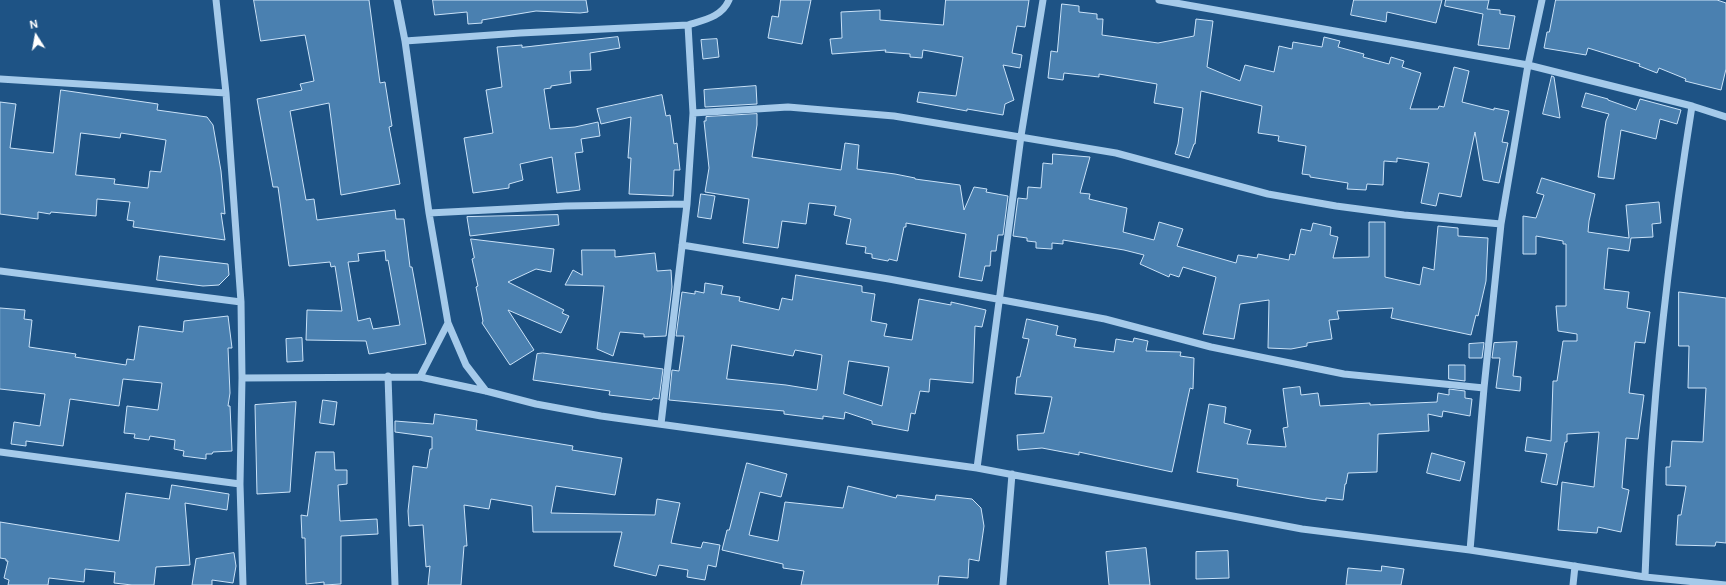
<!DOCTYPE html>
<html>
<head>
<meta charset="utf-8">
<style>
  body { margin:0 }
  #map { position:relative; width:1726px; height:585px; overflow:hidden; background:#1e5385; font-family:"DM Sans",sans-serif }
  canvas { display:block }
  .north { position:absolute; left:16px; top:16px; width:40px; height:40px; -webkit-text-stroke:3px #1e5385; paint-order:stroke; rotate:349deg; font-size:11px; font-weight:700; line-height:16px; text-align:center; color:#fff }
  .north::after { content:''; display:block; margin:auto; width:14px; height:18px; background:#fff; clip-path:polygon(50% 0,100% 100%,50% 72%,0 100%) }
</style>
</head>
<body>
<div id="map">
<canvas width="1726" height="585"></canvas>
<div class="north">N</div>
</div>
<script>
const ctx = document.querySelector('canvas').getContext('2d');
ctx.lineJoin = 'round';
function fill(path, color) {
  ctx.fillStyle = color;
  ctx.fill(path, 'evenodd');
}
function strokePath(path, color, width, dash) {
  ctx.strokeStyle = color;
  ctx.lineWidth = width;
  ctx.lineCap = dash ? 'butt' : 'round';
  ctx.setLineDash(dash || []);
  ctx.stroke(path);
}
const building = new Path2D(`
  M254 0H369L380 83 385 82 392 126 389 127 400 184 341 195 329 103 290 111 306 200 314 199 317 220 395 210 396 219H404L410 267H412L426 344 369 354 366 341 306 340 307 310 342 311 335 266 331 267 330 262 289 266 278 187H273L257 99 302 90 300 84 314 81 305 35 261 41ZM385 251 386 261 388 260 400 325 373 329 370 318 358 321 348 262 359 261 358 254Z
  M433 0H586L588 12 580 13 536 11 482 20V23L468 24 467 12 435 15Z
  M781 0H811L802 44 768 38 772 16 778 17Z
  M946 0H1029L1025 27 1017 26 1012 53 1022 55 1020 68 1003 65 1014 100 1005 104 1003 115 967 109V111L917 102 919 92 956 96 963 57 923 50 922 58 910 57V54L885 52 886 50 832 54 830 39 842 38 841 12 880 10V20L943 25Z
  M1354 0H1442L1436 23 1387 12 1386 22 1351 15Z
  M1446 0H1489L1487 9 1500 10V14L1515 16 1509 49 1478 45 1483 14 1445 6Z
  M1556 0H1717L1726 3V69L1721 90 1685 81 1686 79 1659 68 1657 73 1639 66 1640 64 1588 48 1586 55 1544 48 1547 32H1549Z
  M1062 4 1079 6V12L1097 14V19H1103L1102 35 1158 43 1194 36 1196 19 1213 21 1207 67 1240 81 1245 65 1274 72 1279 46 1292 49 1293 42 1322 47 1324 37 1340 41 1338 47 1364 54 1363 57 1389 64 1391 57 1404 61 1402 67 1421 73 1410 109H1438L1439 106 1444 107 1454 67 1469 71 1462 102 1494 110V108L1509 111 1502 142 1508 143 1499 183 1483 180 1475 132 1461 197 1439 193 1436 206 1421 203 1429 163 1397 158V162L1384 161 1383 185 1367 184 1366 190 1347 189 1348 183 1310 177V175L1302 174 1306 146 1278 141 1279 136 1258 133 1262 106 1201 91 1195 144H1194L1189 158 1175 154 1178 144 1183 108 1154 103 1157 84 1099 74V77L1064 73 1063 80 1048 78 1051 51 1057 52Z
  M618 37 620 48 590 53 591 70 570 71 571 83 551 86V88L544 89 550 129 575 127 598 122 600 136 581 139 583 152 575 153 580 190 557 193 552 157 520 164 523 180 509 184V188L473 193 464 138 493 133 486 90 502 87 497 47 522 45V47Z
  M717 39 719 57 703 59 701 40Z
  M1552 76 1554 77 1560 118 1543 114Z
  M756 86 757 104 705 107 704 90Z
  M61 90 158 104 157 110 207 117 213 125 221 171 225 214 221 213 225 240 133 227 134 221 127 220 130 202 97 199 96 216 51 212 50 214 38 212V219L0 214V102L16 104 10 148 53 153ZM81 133 120 138 121 133 166 140 161 172 150 171 148 188 114 184 115 179 76 175Z
  M1586 93 1608 99V100L1636 110 1640 99 1681 110 1677 124 1660 119 1656 139 1621 130 1614 179 1598 177 1606 121 1609 114 1582 107Z
  M662 95 666 116 670 115 674 144 677 143 680 170H674L673 196 629 194 631 158H628L631 117 601 124 597 109Z
  M757 114V125L752 157 841 170 845 143 859 145 857 169 895 174 915 178V179L960 185 964 210 974 187 987 189 986 192 1008 196 1003 235H998L996 251H991L990 266H985L982 281 959 277 966 234 906 223V227H904L897 261 889 259 888 261 872 258V254L865 253 866 247 846 244 851 219 834 215 836 206 809 203 806 224 782 221 778 248 743 243 749 199 705 192 709 168 704 121H706V117Z
  M1053 154 1090 157 1080 193 1090 194 1089 199 1127 208 1123 232 1154 240 1159 222 1183 229 1177 246 1236 263 1238 255 1257 258 1258 254 1289 260 1290 254 1295 255 1301 229 1311 231 1313 223 1331 227 1330 235 1338 237 1333 258 1369 257V222H1385V277L1420 285 1423 267 1434 270 1438 226 1458 228V236L1488 238 1486 281 1478 316 1476 315 1471 335 1391 318 1393 308 1337 311 1339 319 1329 320 1332 339 1307 343V346L1291 349 1268 348 1269 300 1240 304 1234 339 1203 334 1216 277 1183 267 1179 277 1170 274 1169 277 1140 264 1144 255 1124 250 1063 240V244L1052 243V249L1036 248V242L1027 241V238L1013 236 1018 198 1027 199 1028 187 1041 188 1043 163 1052 164Z
  M1542 178 1595 194 1589 221 1588 232 1629 238 1626 205 1659 202 1661 223 1652 224 1653 237 1631 238 1629 251 1608 248 1604 289 1629 292 1627 308 1650 312 1645 343 1635 342 1629 393 1644 395 1638 439 1626 438 1622 488 1629 490 1621 532 1598 527 1597 533 1558 530 1562 482 1594 487 1599 432 1567 434V442H1565L1557 485 1541 482 1547 454 1525 451 1527 437 1551 441 1553 381H1557L1563 341H1577V334L1558 331 1556 306H1566V244H1563V241L1536 236V254H1523V216L1536 218 1544 195 1537 193Z
  M701 194 715 196 711 219 698 217Z
  M558 215 559 225 470 236 467 217Z
  M471 239 554 249 551 272 536 269 508 282 564 310 562 313 569 316 561 333 508 310 534 350 510 365 482 323 483 321 476 287 478 286 472 259 474 258Z
  M582 250H615V257L655 253 657 271 671 270 672 287 666 336 644 337V334L620 332 613 356 597 349 604 286 565 285 573 270 582 275Z
  M160 256 228 264 229 275 219 285 203 286 157 280Z
  M796 275 862 286V292L875 294 871 321 887 324 884 336 912 340 919 299 951 305V302L986 310 982 327 975 326 973 383 930 379 929 392 920 391 915 414 911 413 908 431 872 424V421L845 412 844 419 823 416V419L784 414V411L669 400 672 370 679 371 684 336H676L682 292 695 294V291L704 293 705 283 723 286 721 294 740 297 739 301 779 310 782 298 792 300ZM732 345 793 356 795 350 822 355 817 390 786 385 727 379ZM849 361 889 367 882 406 844 394Z
  M1679 292 1726 298V543L1716 542 1715 546 1676 545 1678 515H1681L1686 486 1666 485V467H1670L1672 441 1703 442 1706 388H1688L1689 346H1679Z
  M0 308 25 310 24 319 32 320 29 347 76 354 75 357 126 365 127 359 134 360 139 326 183 332 184 321 228 316 232 348H228L230 393 228 406H230L232 451 213 452 212 454H206V459L183 456 184 451 174 449 175 440 150 436 149 440 134 438 135 434 124 433 127 406 158 410 162 383 123 379 119 406 70 399 63 446 26 441V446L11 444 14 422 40 426 45 394 0 389Z
  M1027 319 1058 326 1056 335 1076 339 1074 347 1114 352 1116 339 1133 342 1134 338 1148 341 1146 351 1181 352 1180 356 1194 358 1193 389 1190 388 1172 472 1079 452V455L1042 448 1018 450 1017 435 1044 433 1052 397 1015 394 1017 377H1020L1029 339 1023 338Z
  M302 338 303 361 287 362 286 339Z
  M1517 342 1513 376 1521 377 1520 391 1496 388 1500 358H1492L1494 343Z
  M1484 343 1482 358H1469V344Z
  M543 353 663 369 659 399 653 398 652 400 609 395 610 391 533 380 537 354Z
  M1449 365H1465V381L1449 379Z
  M1300 387 1301 395 1318 393 1320 406 1370 403V405L1437 402 1438 393 1449 395V389L1465 391V398L1472 399 1470 416 1443 411 1442 417 1428 414 1429 431 1378 434 1377 472 1348 473 1346 484H1345L1343 500 1326 498V501L1311 499 1237 486 1238 479 1197 472 1209 404 1226 407 1224 423 1251 430 1247 444 1286 447 1283 428 1288 427 1283 389Z
  M323 400 337 402 334 425 320 423Z
  M296 402 290 492 257 494 255 405Z
  M435 414 477 420 476 430 573 446 572 450 622 458 615 495 556 486 551 513 655 515 657 499 680 503 671 543 701 548 703 542 720 545 716 567 708 565 705 580 687 577 688 570 659 565 656 576 614 566 622 532H533L532 506 491 499 489 509 464 505 467 546H464L461 585H428L430 566 426 567 423 525 409 526 408 511 413 466 427 468 430 449H432V437L395 432V421L433 424Z
  M316 452H334L335 470H347V484L338 485 340 521 377 519 378 534 341 536V584L324 585V582L306 584 305 538H302L301 515 307 516Z
  M1432 453 1465 462 1460 481 1427 473Z
  M747 463 787 474 781 497 760 492 749 535 778 541 785 502 843 508 848 486 896 498 897 495 935 500 936 495 972 499 981 508 984 526 979 561 969 559 968 578 939 576 938 585H801L804 571 783 568V564L722 550 727 530H729Z
  M172 485 229 494 227 510 185 503 190 565 156 567 154 585H132L114 583 115 572 85 569 84 582 49 578 48 585H8L9 580 4 578 8 561H6V559L0 558V522L119 541 126 493 169 499Z
  M1146 548 1150 585H1109L1106 552Z
  M1228 551 1229 578 1196 579V552Z
  M234 553 236 566 233 583 212 580V585H192L196 559Z
  M1382 566 1404 569 1401 585H1346L1348 568 1381 571Z`);
fill(building, '#4a80b0');
strokePath(building, '#cae2f8', 1);
strokePath(new Path2D(`
  M216 0 226 93 241 302 242 378 240 484 243 585
  M397 0 405 41 429 213 448 323 466 365 486 391
  M1159 0 1528 65 1692 106 1726 117
  M688 25C704 20 722 17 729 0
  M405 41 520 33 688 25 693 113 687 204 661 424
  M0 79 226 93
  M693 113 788 107 894 116 1116 153 1268 194 1336 206 1404 215 1501 224
  M429 213 566 206 687 204
  M682 245 889 279 1105 319 1211 347 1344 374 1484 388
  M0 271 241 302
  M388 376 395 585
  M420 377 448 323
  M242 378 420 377 486 391 536 404 601 416 977 468 1302 529 1470 550 1645 577 1726 585
  M0 452 240 484
  M977 468 1021 136 1043 0
  M1470 550 1484 388 1501 224 1528 65 1542 0
  M1645 577C1647 527 1649 478 1653 428 1661 320 1675 213 1692 106
  M1003 585 1012 474
  M1573 585 1575 566`), '#a5caea', 7);
</script>
</body>
</html>
